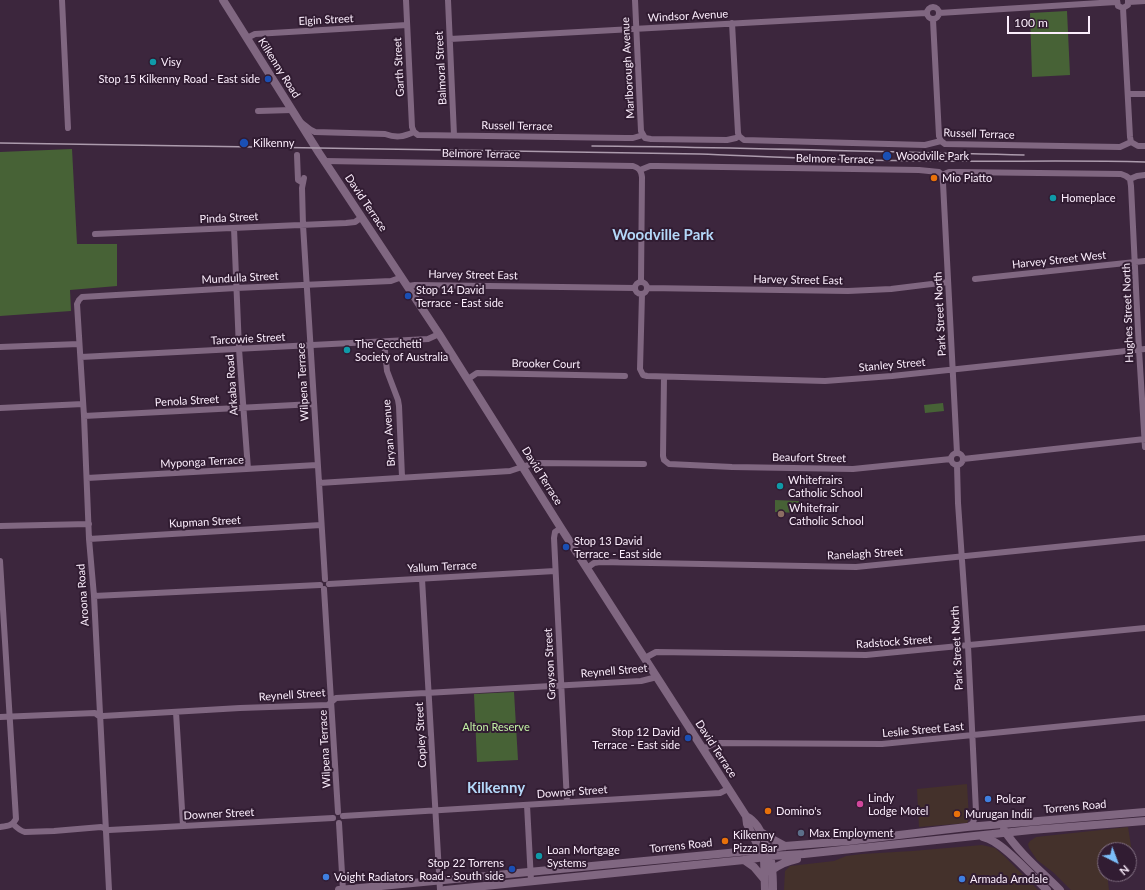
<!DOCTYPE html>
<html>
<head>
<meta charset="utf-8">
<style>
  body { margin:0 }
  #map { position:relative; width:1145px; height:890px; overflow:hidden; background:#3c263d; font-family:Lato,sans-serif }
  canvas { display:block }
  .north { position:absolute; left:1097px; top:842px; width:40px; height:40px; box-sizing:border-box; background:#311c32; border:1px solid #827083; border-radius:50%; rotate:138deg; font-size:11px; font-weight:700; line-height:16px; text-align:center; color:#fbedfc }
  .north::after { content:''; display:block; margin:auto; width:14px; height:18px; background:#7cbef9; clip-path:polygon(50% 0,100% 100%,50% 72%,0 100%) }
  .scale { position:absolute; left:1007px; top:16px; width:83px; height:18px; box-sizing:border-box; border:2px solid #fbedfc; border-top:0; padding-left:5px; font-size:12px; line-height:14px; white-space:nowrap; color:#fbedfc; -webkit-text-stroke:3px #311c32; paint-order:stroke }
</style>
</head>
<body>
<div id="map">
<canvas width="1145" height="890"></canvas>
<div class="north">N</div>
<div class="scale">100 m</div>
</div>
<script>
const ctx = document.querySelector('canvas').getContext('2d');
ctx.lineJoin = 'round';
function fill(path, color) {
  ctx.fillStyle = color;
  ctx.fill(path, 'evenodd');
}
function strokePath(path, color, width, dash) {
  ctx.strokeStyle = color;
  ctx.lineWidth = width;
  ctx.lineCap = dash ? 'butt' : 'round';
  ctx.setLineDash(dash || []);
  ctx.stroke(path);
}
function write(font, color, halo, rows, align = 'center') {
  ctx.font = font + ' Lato,sans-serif';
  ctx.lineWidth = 4;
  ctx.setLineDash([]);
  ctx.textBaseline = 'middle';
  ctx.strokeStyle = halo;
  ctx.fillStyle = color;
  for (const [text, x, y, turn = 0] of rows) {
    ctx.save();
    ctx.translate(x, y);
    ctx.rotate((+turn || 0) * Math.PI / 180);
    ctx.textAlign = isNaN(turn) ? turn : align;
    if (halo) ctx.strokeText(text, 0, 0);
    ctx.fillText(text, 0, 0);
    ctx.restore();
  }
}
fill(new Path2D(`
  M967 784 969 819 967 823 919 827 917 789Z
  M1128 827 1135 870 1129 871V850H1105V874H1107L1109 890H1071L1054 873 1037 860 1029 848 1028 844 1030 841 1036 837Z
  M982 845 995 848 1004 856 1038 890H784L785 871 790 866 834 861 846 856 862 854 912 851Z`), '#44312b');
fill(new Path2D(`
  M1067 11 1070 75 1032 77 1030 13Z
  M72 149 77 244H117V286L70 290 71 311 0 316V152Z
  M943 403 944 411 925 413 924 405Z
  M775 500 799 501 798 513 775 512Z
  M514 692 518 760 477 762 474 694Z`), '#476236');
strokePath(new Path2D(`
  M62 0 68 128
  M406 0 412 127 414 132
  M448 0 454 135
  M635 0 641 131 645 138 651 139 727 140 736 138 739 136
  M1117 0 1118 6 1123 8 1128 5V0
  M1129 2 1145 1
  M927 13a6 6 0 1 1 12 0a6 6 0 1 1-12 0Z
  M1123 8 1130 137 1131 142
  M939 13 1116 2
  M933 20 939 136 941 141
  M732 23 738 133 739 136 744 140 925 145 941 141 945 144 1120 147 1131 142
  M247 38 255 34 407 25
  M450 39 926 13
  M1128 94H1145
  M258 111 292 110
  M302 123 311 130 315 132 385 134C396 138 403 137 414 132
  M414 132 418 135 626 138H633L643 135
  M1131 142 1138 146H1145
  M297 155 298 180 303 183
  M324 161 633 166C639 168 641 170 642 177L641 281
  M640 170 650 166H657L919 170 939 172 942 175
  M942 175 943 183 957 453
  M942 175 949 172H957L1121 174 1126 176 1130 179
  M304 178 302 188 303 225 325 579
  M1130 179 1131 186 1139 350 1145 447
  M1130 179 1137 176 1145 175
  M234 228 239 349 248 469
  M95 234 346 223 355 222 362 217
  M975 279 1145 261
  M635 288a6 6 0 1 1 12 0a6 6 0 1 1-12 0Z
  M408 286 415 285 635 288
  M647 288 848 291 891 289 948 282
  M642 294 640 369 643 375 647 376 825 381 892 376 1145 349
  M384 342 387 371 398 400 399 406 402 477
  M0 347 79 344
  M81 357 428 339 439 334
  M664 377 663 456 664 460 669 464 732 467 853 469 951 459
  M468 379 477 373 625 376
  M0 408 83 404
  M84 416 314 404
  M951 459a6 6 0 1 1 12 0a6 6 0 1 1-12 0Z
  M963 459 1145 439
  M957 465 958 503 968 646 976 811 973 823 967 827
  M87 478 317 465
  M319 483 510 471 534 463 644 464
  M0 526 89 524
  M561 528 555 532 554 538 567 802
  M89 539 321 525
  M0 561 16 819C12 826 8 826 0 827
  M587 568 594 563 600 562 856 567 1145 538
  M422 579 440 890
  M329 584 555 571
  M324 589 338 812
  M94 596 320 585
  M645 658 656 652 866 655 1145 628
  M176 712 183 826
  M0 717 95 713 99 716H103L240 708 328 705 336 698 641 681 657 677
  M703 749 713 744 716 743 882 744 1145 718
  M527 805 531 881
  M343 816 720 793 728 789
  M339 823 343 890
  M13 824C16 827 20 831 25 832L54 831 101 827 109 830 333 818
  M109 890 94 596 89 539 84 416 77 304 79 300 82 297 236 288 391 281 402 277`), '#806781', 6);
strokePath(new Path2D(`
  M223 0 319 153 439 334 561 528 746 816 747 824 764 858 765 890
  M746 816C756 821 760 830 765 841 772 857 773 872 773 890
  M1004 830C1019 853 1041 871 1060 890
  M761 832 772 839 785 846
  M983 837C1001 840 1032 876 1047 890
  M744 860 754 867 764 879
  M772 870C780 864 787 861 797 859
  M339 890 760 850 785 846 848 841 967 827 1145 812
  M445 890 744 860 771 856 804 854 1031 830 1145 821`), '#806781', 8);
strokePath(new Path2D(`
  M0 143 700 154C775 157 851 161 927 161 1000 162 1072 160 1145 162
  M592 146C736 147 880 152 1024 155`), '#ac9bad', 1.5);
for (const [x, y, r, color] of [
  [153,62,4,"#0f9aa8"],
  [268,79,4,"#1a4fb4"],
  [244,143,5,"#1a4fb4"],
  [887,156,5,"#1a4fb4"],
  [934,178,4,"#e8710a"],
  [1053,198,4,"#0f9aa8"],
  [408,296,4,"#1a4fb4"],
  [347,350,4,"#0f9aa8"],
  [780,486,4,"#0f9aa8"],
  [781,514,4,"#8d6e63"],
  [566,547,4,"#1a4fb4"],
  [688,738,4,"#1a4fb4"],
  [988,799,4,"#3f7fe0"],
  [860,804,4,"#d1479c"],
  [768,811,4,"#e8710a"],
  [957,814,4,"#e8710a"],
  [801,833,4,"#5c6f8a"],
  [725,841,4,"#e8710a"],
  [539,856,4,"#0f9aa8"],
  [512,869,4,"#1a4fb4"],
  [326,877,4,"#3f7fe0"],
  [962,879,4,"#3f7fe0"]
]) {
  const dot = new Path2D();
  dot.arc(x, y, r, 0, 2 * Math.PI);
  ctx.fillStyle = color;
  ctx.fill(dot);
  strokePath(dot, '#311c32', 1.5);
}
write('11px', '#fbedfc', '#311c32', [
  ["Windsor Avenue",688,16,-3],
  ["Elgin Street",326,20,-3],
  ["Garth Street",399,67,-93],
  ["Kilkenny Road",279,68,58],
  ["Balmoral Street",441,68,-93],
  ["Marlborough Avenue",628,68,-93],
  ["Russell Terrace",517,126,1],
  ["Russell Terrace",979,134,2],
  ["Belmore Terrace",481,154,1],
  ["Belmore Terrace",835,159,1],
  ["David Terrace",366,203,56],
  ["Pinda Street",229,218,-3],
  ["Harvey Street West",1059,260,-6],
  ["Harvey Street East",473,275,1],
  ["Mundulla Street",240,278,-3],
  ["Harvey Street East",798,280,1],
  ["Hughes Street North",1128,313,-92],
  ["Park Street North",940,314,-93],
  ["Tarcowie Street",248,339,-3],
  ["Brooker Court",546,364,1],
  ["Stanley Street",892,365,-5],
  ["Wilpena Terrace",303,382,-93],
  ["Arkaba Road",232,385,-94],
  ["Penola Street",187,401,-3],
  ["Bryan Avenue",389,433,-94],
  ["Beaufort Street",809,458,1],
  ["Myponga Terrace",202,462,-3],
  ["David Terrace",542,476,58],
  ["Kupman Street",205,522,-3],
  ["Ranelagh Street",865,554,-3],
  ["Yallum Terrace",442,567,-3],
  ["Aroona Road",83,595,-94],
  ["Radstock Street",894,642,-4],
  ["Park Street North",957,648,-93],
  ["Grayson Street",550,664,-93],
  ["Reynell Street",614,671,-5],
  ["Reynell Street",292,695,-4],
  ["Leslie Street East",923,730,-5],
  ["Copley Street",421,735,-93],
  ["Wilpena Terrace",325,749,-93],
  ["David Terrace",716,749,57],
  ["Downer Street",572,792,-4],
  ["Torrens Road",1075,807,-5],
  ["Downer Street",219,814,-3],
  ["Torrens Road",681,846,-6]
]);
write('11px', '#fbedfc', '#311c32', [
  ["Visy",161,62],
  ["Stop 15 Kilkenny Road - East side",260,79,"right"],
  ["Kilkenny",253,143],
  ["Woodville Park",896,156],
  ["Mio Piatto",942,178],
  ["Homeplace",1061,198],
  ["Stop 14 David",416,290],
  ["Terrace - East side",416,303],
  ["The Cecchetti",355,344],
  ["Society of Australia",355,357],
  ["Whitefrairs",788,480],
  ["Catholic School",788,493],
  ["Whitefrair",789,508],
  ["Catholic School",789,521],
  ["Stop 13 David",574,541],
  ["Terrace - East side",574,554],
  ["Stop 12 David",680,732,"right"],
  ["Terrace - East side",680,745,"right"],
  ["Lindy",868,798],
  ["Lodge Motel",868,811],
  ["Polcar",996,799],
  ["Domino's",776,811],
  ["Murugan Indii",965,814],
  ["Max Employment",809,833],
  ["Kilkenny",733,835],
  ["Pizza Bar",733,848],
  ["Loan Mortgage",547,850],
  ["Systems",547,863],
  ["Stop 22 Torrens",504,863,"right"],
  ["Road - South side",504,876,"right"],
  ["Voight Radiators",334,877],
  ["Armada Arndale",970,879]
], 'left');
write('11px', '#c2f1a4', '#311c32', [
  ["Alton Reserve",496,727]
]);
write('bold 15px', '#b4d8f9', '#311c32', [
  ["Woodville Park",663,235],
  ["Kilkenny",496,788]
]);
</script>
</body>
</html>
